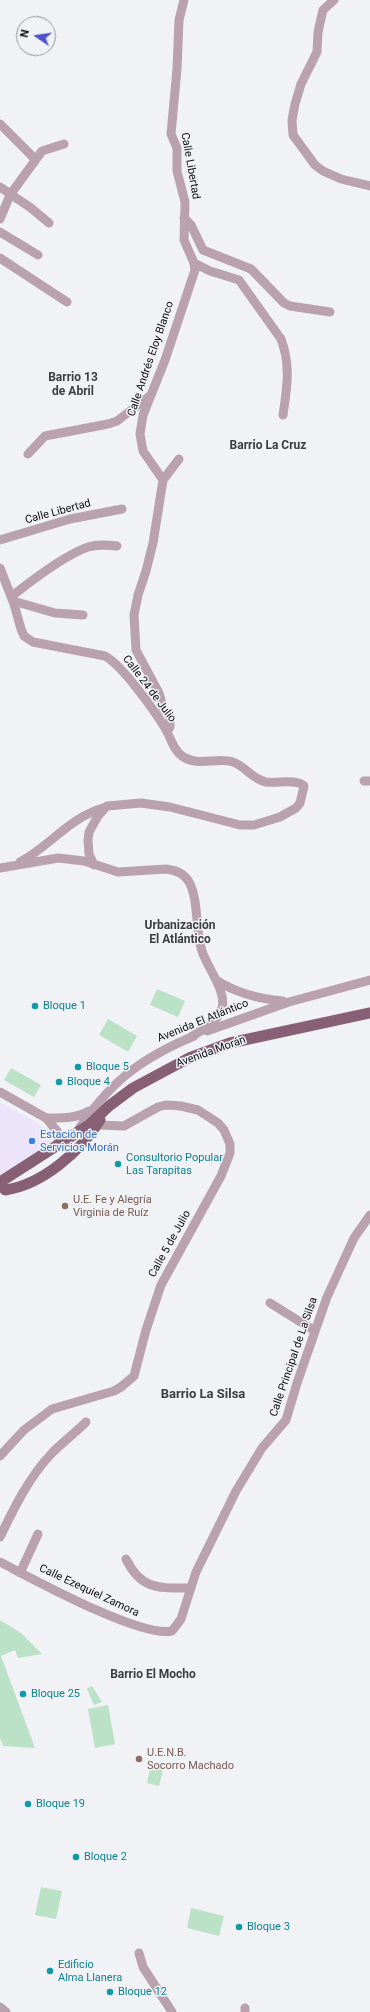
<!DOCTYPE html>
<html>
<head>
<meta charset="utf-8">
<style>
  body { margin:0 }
  #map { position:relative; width:370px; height:2012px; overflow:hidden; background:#f0f2f6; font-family:Roboto,sans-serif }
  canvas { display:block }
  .north { position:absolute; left:16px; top:16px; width:40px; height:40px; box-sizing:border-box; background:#f0f2f6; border:1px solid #95979a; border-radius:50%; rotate:283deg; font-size:11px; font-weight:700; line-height:16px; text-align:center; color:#0d0e0f }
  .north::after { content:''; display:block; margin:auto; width:14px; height:18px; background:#4f51c8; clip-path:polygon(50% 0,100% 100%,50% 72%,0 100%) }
</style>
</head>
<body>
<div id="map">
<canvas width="370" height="2012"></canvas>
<div class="north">N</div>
</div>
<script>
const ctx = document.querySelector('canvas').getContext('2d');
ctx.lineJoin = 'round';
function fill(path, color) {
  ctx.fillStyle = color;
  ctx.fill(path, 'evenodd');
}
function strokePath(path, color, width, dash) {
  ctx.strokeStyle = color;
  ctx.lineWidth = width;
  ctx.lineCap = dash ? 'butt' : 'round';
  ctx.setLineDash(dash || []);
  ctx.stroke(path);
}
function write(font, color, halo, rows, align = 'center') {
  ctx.font = font + ' Roboto,sans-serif';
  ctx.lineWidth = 3;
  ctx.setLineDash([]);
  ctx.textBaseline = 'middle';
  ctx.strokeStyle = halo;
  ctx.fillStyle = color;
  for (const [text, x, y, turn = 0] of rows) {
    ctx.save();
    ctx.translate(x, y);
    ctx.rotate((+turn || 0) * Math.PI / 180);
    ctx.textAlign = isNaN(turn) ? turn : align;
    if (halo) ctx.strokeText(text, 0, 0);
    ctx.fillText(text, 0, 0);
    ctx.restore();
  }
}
fill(new Path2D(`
  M0 1102 50 1130 53 1135 50 1144 0 1178Z`), '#ebe4fa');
fill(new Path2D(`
  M157 989 185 1001 178 1017 150 1005Z
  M108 1019 137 1036 128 1052 99 1035Z
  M11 1068 41 1085 34 1097 4 1080Z
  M0 1620 21 1633 42 1654 18 1658 15 1650 1 1656 35 1748 3 1746 0 1738Z
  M92 1686 102 1702 94 1705 87 1689Z
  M108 1705 115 1744 95 1748 88 1709Z
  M151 1763 164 1766 159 1786 147 1783Z
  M41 1887 62 1891 56 1919 35 1915Z
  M191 1908 224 1916 219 1936 187 1928Z`), '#bbe1c6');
strokePath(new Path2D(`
  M334 0 323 10 318 32 317 52 301 84 295 104 292 120 293 135 315 165 323 171 341 179 370 186
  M0 124 35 159
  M0 187 31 208 49 223
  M184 218 191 225 203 250 251 269 284 303 290 306 330 312
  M0 219 10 195 42 151 64 144
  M0 232 38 255
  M0 258 67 302
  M194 263 210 271 239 280 281 339C291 365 287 388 283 415
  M28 454 45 436 108 424 117 421 151 395
  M163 480 143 451 140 434 143 415 165 360 195 270 194 263 184 240 185 202 177 171V148L171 134 177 69 179 20 184 0
  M0 540 70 519 122 509
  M0 568 14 604 21 629 24 636 33 642 105 656C122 665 154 710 165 728 170 736 173 750 182 756 197 767 217 757 233 762 245 766 252 779 266 782 277 784 296 778 304 786L300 803 296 808 280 817 254 825H240L170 807 141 803 107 806 98 816 89 832 88 840 89 854 94 865
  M12 596C31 581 65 555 88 547 97 544 107 545 117 546
  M13 601 55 613 83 615
  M167 732 170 727V717L163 708 159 693 136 650 134 615 138 595 146 571 153 543 163 480 179 459
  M364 781H370
  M20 862C50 846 69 818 103 808
  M0 868 58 858 84 861 118 872 166 869C176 870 184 873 189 882 199 900 195 930 202 951 207 967 227 992 222 1008 217 1024 202 1030 189 1038
  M216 980C236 993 260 999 283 1001
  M207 1031 289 1002 370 980
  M0 1092 46 1118 57 1131 59 1146
  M46 1118C62 1118 75 1119 89 1111
  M76 1133C109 1083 139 1059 194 1036
  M270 1303 315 1331
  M0 1456 24 1430 52 1409 114 1391 121 1387 134 1376 146 1330 161 1285 221 1176 230 1153V1144L224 1130 218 1123 198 1110 181 1106 166 1105 158 1107 124 1126 98 1125
  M0 1537C14 1508 29 1477 52 1453 63 1442 75 1433 86 1422
  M126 1559C141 1590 159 1588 190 1588
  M0 1562C33 1579 140 1638 172 1631L181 1619 196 1572 236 1491 262 1448 286 1420 297 1383 327 1297 354 1238 370 1215
  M20 1573 38 1534
  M139 1953 143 1967 172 2012
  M0 2007 6 2012
  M245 2012V2008`), '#b9a2ae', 9);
strokePath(new Path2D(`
  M0 1182 89 1125 109 1106 133 1088 189 1058 230 1043 370 1013
  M5 1190C42 1185 81 1151 100 1120`), '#876075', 11);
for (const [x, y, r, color] of [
  [35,1006,4,"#0f9aa8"],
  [78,1067,4,"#0f9aa8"],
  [59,1082,4,"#0f9aa8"],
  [32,1141,4,"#3f7fe0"],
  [118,1164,4,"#0f9aa8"],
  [65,1206,4,"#8d6e63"],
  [23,1694,4,"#0f9aa8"],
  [139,1759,4,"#8d6e63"],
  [28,1804,4,"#0f9aa8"],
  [76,1857,4,"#0f9aa8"],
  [239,1927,4,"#0f9aa8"],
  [50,1971,4,"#0f9aa8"],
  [110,1992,4,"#0f9aa8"]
]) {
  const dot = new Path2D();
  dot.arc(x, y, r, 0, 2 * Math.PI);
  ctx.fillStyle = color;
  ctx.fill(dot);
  strokePath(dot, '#f0f2f6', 1.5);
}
write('11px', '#0d0e0f', '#f0f2f6', [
  ["Calle Libertad",190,166,80],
  ["Calle Andrés Eloy Blanco",151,359,-71],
  ["Calle Libertad",58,512,-15],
  ["Calle 24 de Julio",149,689,53],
  ["Avenida El Atlántico",203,1021,-22],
  ["Avenida Morán",211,1052,-20],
  ["Calle 5 de Julio",170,1244,-61],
  ["Calle Principal de La Silsa",294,1357,-71],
  ["Calle Ezequiel Zamora",89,1591,25]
]);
write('11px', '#0d838f', '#f0f2f6', [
  ["Bloque 1",43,1006],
  ["Bloque 5",86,1067],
  ["Bloque 4",67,1082],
  ["Consultorio Popular",126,1158],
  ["Las Tarapitas",126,1171],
  ["Bloque 25",31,1694],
  ["Bloque 19",36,1804],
  ["Bloque 2",84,1857],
  ["Bloque 3",247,1927],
  ["Edificio",58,1965],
  ["Alma Llanera",58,1978],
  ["Bloque 12",118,1992]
], 'left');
write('11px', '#366cbe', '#f0f2f6', [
  ["Estación de",40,1135],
  ["Servicios Morán",40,1148]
], 'left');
write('11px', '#785e54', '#f0f2f6', [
  ["U.E. Fe y Alegría",73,1200],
  ["Virginia de Ruíz",73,1213],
  ["U.E.N.B.",147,1753],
  ["Socorro Machado",147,1766]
], 'left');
write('bold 12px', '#3b3d3f', '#f0f2f6', [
  ["Barrio 13",73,378],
  ["de Abril",73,392],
  ["Barrio La Cruz",268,446],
  ["Urbanización",180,926],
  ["El Atlántico",180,940],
  ["Barrio El Mocho",153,1675]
]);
write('bold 13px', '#3b3d3f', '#f0f2f6', [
  ["Barrio La Silsa",203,1395]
]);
</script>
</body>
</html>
